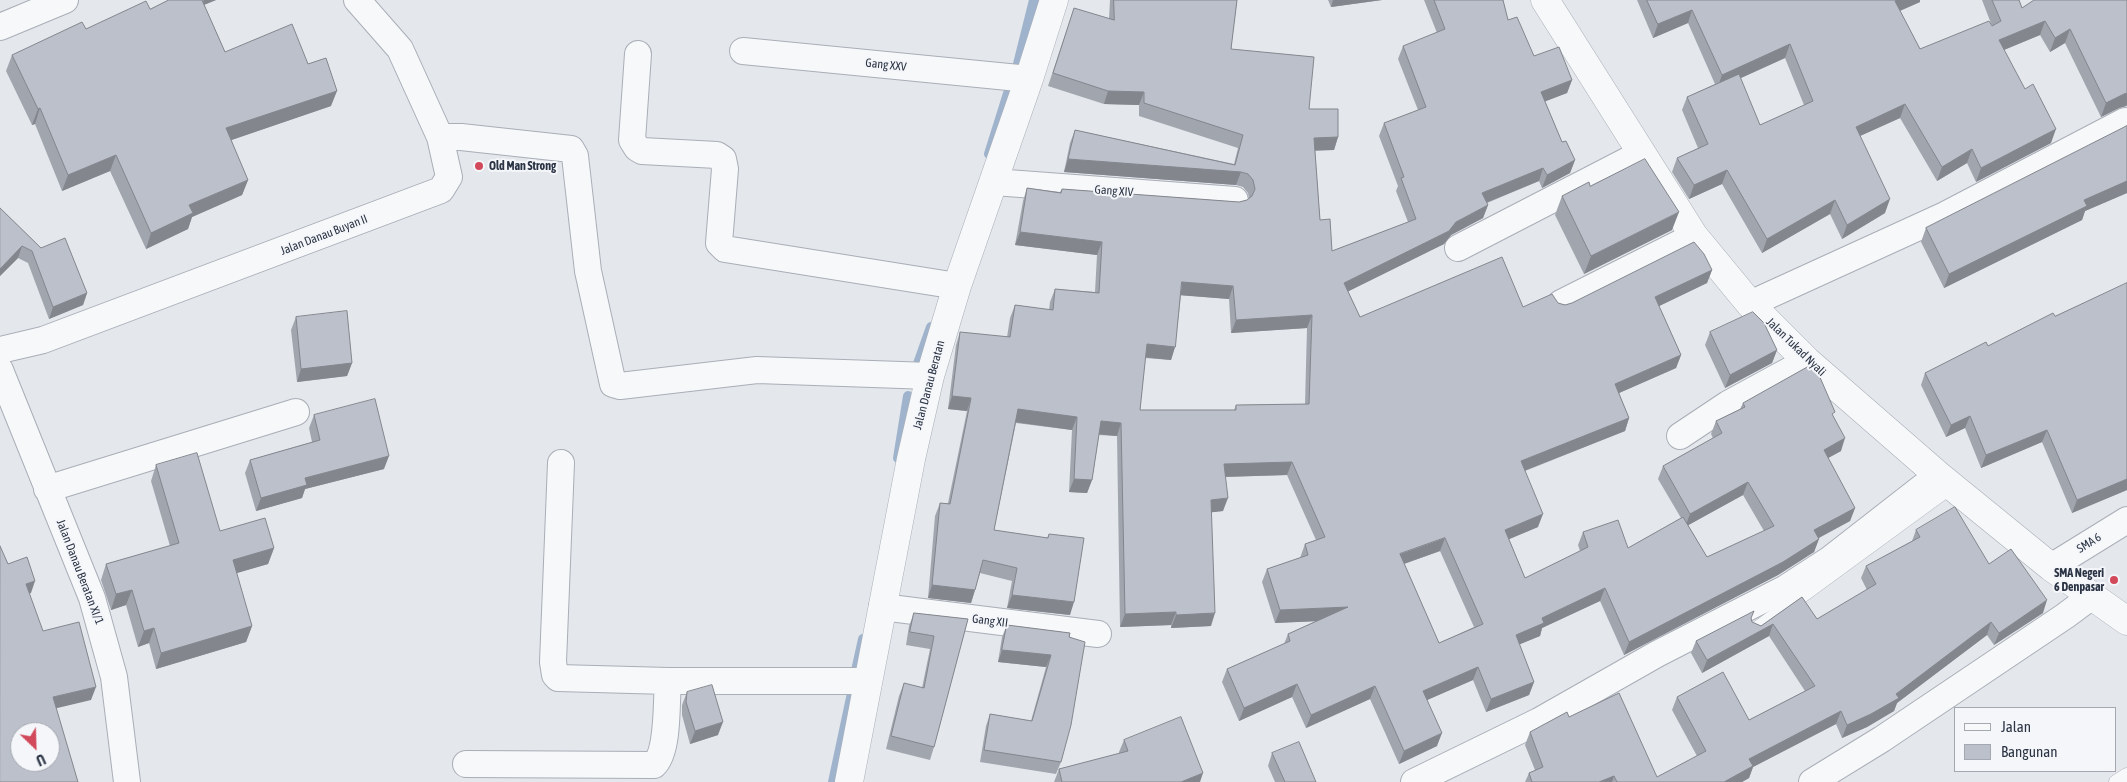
<!DOCTYPE html>
<html>
<head>
<meta charset="utf-8">
<style>
  body { margin:0 }
  #map { position:relative; width:2127px; height:782px; overflow:hidden; background:#e4e7ec; font-family:"Asap Condensed",sans-serif }
  canvas { display:block }
  .legend { position:absolute; left:1954px; top:707px; width:162px; height:65px; box-sizing:border-box; background:#f4f6f9; border:1px solid #a4a8b1; margin:0; padding:6px 9px; list-style:none; font-size:15px; color:#2b3445 }
  .legend li { display:flex; align-items:center; gap:10px; height:25px }
  .legend b { width:25px; border:1px solid #a4a8b1 }
  .north { position:absolute; left:10px; top:722px; width:50px; height:50px; box-sizing:border-box; background:#f4f6f9; border:1px solid #a4a8b1; border-radius:50%; rotate:156deg; font-size:14px; font-weight:700; line-height:20px; text-align:center; color:#2b3445 }
  .north::after { content:''; display:block; margin:auto; width:18px; height:22px; background:#d1495b; clip-path:polygon(50% 0,100% 100%,50% 72%,0 100%) }
</style>
</head>
<body>
<div id="map">
<canvas width="2127" height="782"></canvas>
<ul class="legend">
<li><b style="height:6px;background:#f7f8fa"></b>Jalan</li>
<li><b style="height:14px;background:#bbc0ca"></b>Bangunan</li>
</ul>
<div class="north">U</div>
</div>
<script>
const ctx = document.querySelector('canvas').getContext('2d');
ctx.lineJoin = 'round';
function strokePath(path, color, width, dash) {
  ctx.strokeStyle = color;
  ctx.lineWidth = width;
  ctx.lineCap = dash ? 'butt' : 'round';
  ctx.setLineDash(dash || []);
  ctx.stroke(path);
}
function fill(path, color) {
  ctx.fillStyle = color;
  ctx.fill(path, 'evenodd');
}
function write(font, color, halo, rows, align = 'center') {
  ctx.font = font + ' "Asap Condensed",sans-serif';
  ctx.lineWidth = 4;
  ctx.setLineDash([]);
  ctx.textBaseline = 'middle';
  ctx.strokeStyle = halo;
  ctx.fillStyle = color;
  for (const [text, x, y, turn = 0] of rows) {
    ctx.save();
    ctx.translate(x, y);
    ctx.rotate((+turn || 0) * Math.PI / 180);
    ctx.textAlign = isNaN(turn) ? turn : align;
    if (halo) ctx.strokeText(text, 0, 0);
    ctx.fillText(text, 0, 0);
    ctx.restore();
  }
}
strokePath(new Path2D(`
  M1018 64 1034 0
  M989 154 1010 87
  M914 375 931 327
  M898 458 908 396
  M855 675 863 639
  M833 782 852 693`), '#9fb4cc', 10);
const service = new Path2D(`
  M1755 630 1952 486
  M2116 782 2127 775`);
const minor = new Path2D(`
  M0 27 65 0
  M743 51 1029 79
  M638 54 632 140 637 148 642 151 717 155 723 159 725 169 719 243 725 249 957 286
  M440 137H461L571 149 575 156 588 271 613 384 620 386 757 370 930 376
  M994 182 1235 200
  M1458 248 1642 153
  M1561 303 1694 236
  M1750 304 1945 215 2125 121
  M0 350 43 340 441 190 449 177 440 137 400 49 357 0
  M0 370 92 598 114 677 127 782
  M1680 436 1728 404 1807 361
  M561 463 553 662 555 675 558 678 668 681H868
  M47 489 296 412
  M2051 567 2127 520
  M882 607 1098 634
  M466 764 654 765C669 751 666 702 668 681
  M1414 782 1539 721 1657 654 1786 588 1829 560 1938 475
  M1812 782 1882 739 2065 616 2092 596`);
const tertiary = new Path2D(`
  M1545 0 1694 236 1750 304 1807 361 1938 475 2051 567 2127 621
  M849 782 911 459 930 376 957 286 1029 79 1054 0`);
strokePath(service, '#a9aeb7', 15);
strokePath(minor, '#a9aeb7', 28);
strokePath(tertiary, '#a9aeb7', 29);
strokePath(service, '#f7f8fa', 14);
strokePath(minor, '#f7f8fa', 26);
strokePath(tertiary, '#f7f8fa', 28);
fill(new Path2D(`
  M169 0H216L204 5 225 52 308 64 331 106 231 140 248 180 242 195 192 217 188 229 146 249 110 171 62 191 35 124 32 125 6 71 12 55 86 29 150 9Z
  M1110 0H1237L1231 49 1309 109 1338 137 1334 150H1315L1320 220 1332 251 1408 222 1396 191 1398 186 1379 136 1384 123 1418 110 1398 59 1403 46 1437 33 1424 0H1503L1508 20 1534 56 1572 80 1567 93 1545 101 1562 142 1575 160 1570 173 1542 188 1539 181 1487 203 1488 205 1483 218 1451 235 1444 244 1348 291 1360 317 1523 307 1558 303 1565 305 1712 270 1707 283 1659 306 1681 355 1676 368 1619 393 1629 418 1625 431 1525 471 1538 527 1509 539 1525 578 1580 551 1578 545 1583 532 1628 548 1681 518 1658 479 1663 466 1713 438 1711 434 1716 421 1740 409 1743 403 1834 417 1841 451 1828 458 1855 508 1850 521 1819 538 1814 552 1778 575 1624 655 1600 601 1542 628 1540 636 1519 644 1534 682 1529 695 1486 712 1473 680 1427 700 1437 746 1399 764 1370 699 1306 728 1292 697 1239 721 1222 682 1227 669 1284 644 1288 634 1316 621 1275 623 1262 582 1267 569 1300 558 1305 544 1316 540 1287 475 1225 477 1223 511 1211 512V626L1171 628V625L1120 627 1117 436 1099 435 1092 480 1087 493 1069 492 1072 430 1016 423 994 530 1047 538 1049 534 1070 615 1007 608 1012 581 980 573 971 603 928 598 935 516 940 503H948L967 411 948 409 956 345 960 332 1007 337 1010 318 1015 305 1049 310 1050 302 1055 289 1095 292 1097 255 1015 245 1023 201 1027 188 1060 192 1062 189 1239 202 1247 200 1249 198 1248 193 1243 187 1236 185 1064 172 1070 143 1075 130 1234 164 1238 148 1139 116V105L1104 104 1048 86 1074 8 1109 19ZM1181 295 1229 299 1231 333 1307 328 1305 404 1236 405 1234 410H1140L1145 358 1171 360 1175 347ZM1743 495 1764 531 1707 557 1688 525ZM1440 551 1474 627 1439 643 1404 564Z
  M1328 0H1382L1331 7Z
  M1637 0H1920V2L1900 11 1920 49 1992 26 1982 0H2019L2022 8 2127 0V106L2119 108 2101 117 2065 43 2050 52 2040 35 2004 50 2051 143 1976 182 1967 163 1937 181 1900 118 1860 136 1885 213 1842 239 1830 214 1762 253 1722 184 1689 199 1672 172 1677 158 1698 148 1682 110 1687 97 1715 84 1688 23 1653 38ZM1785 58 1804 105 1760 125 1740 78Z
  M2127 126V193L2085 211 2082 220 1944 288 1921 242 1926 228Z
  M1590 186 1672 230 1584 274 1555 215 1562 196Z
  M0 208 87 293 83 305 49 319 28 263 18 258 0 276Z
  M296 317 352 363 347 376 297 382 291 330Z
  M1710 332 1777 350 1772 363 1725 388 1705 345Z
  M1988 346 2127 490 2072 513 2042 442 1981 468 1965 428 1946 437 1921 385 1925 373Z
  M314 415 384 469 305 489 302 498 256 511 245 473 250 460 312 442 309 428Z
  M156 465 220 531 274 548 268 564 236 573 252 626 246 642 156 669 149 643 138 647 126 605 111 610 101 580 106 564 170 546 151 481Z
  M1916 530 1989 564 2043 613 1994 645 1987 635 1897 703 1894 711 1867 727 1842 738 1836 724 1753 767 1749 778 1742 782H1525L1529 773 1535 770 1525 745 1530 732 1569 717 1657 777 1697 756 1672 710 1677 697 1749 720 1805 691 1769 636 1702 673 1691 653 1696 641 1751 618 1752 622 1761 626 1802 597 1817 619 1867 590 1861 578 1866 566 1912 541Z
  M914 613 968 619 934 747 930 760 886 749 899 696 904 683 922 688 930 649 906 645 909 626Z
  M1007 625 1070 633 1061 762 1056 774 980 762 986 726 990 714 1031 721 1046 667 998 662 1002 637Z
  M687 692 718 735 690 744 682 715V705Z
  M1124 740 1200 782H1054L1059 769 1119 754V752Z
  M1272 753 1316 782H1275L1268 766Z`), '#a1a5ae');
fill(new Path2D(`
  M204 0H216L201 6Z
  M1333 0H1382L1331 7Z
  M1898 0H1920V2L1890 15 1895 1Z
  M1692 10 1688 23 1653 38 1658 24Z
  M2045 21 2040 35 1994 54 1999 40Z
  M2070 29 2065 43 2050 52 2055 38Z
  M1790 44 1785 58 1717 89 1722 75Z
  M1572 80 1567 93 1536 105 1541 92Z
  M337 91 331 106 220 144 226 128Z
  M1108 91 1144 92 1139 105 1104 104Z
  M2127 93V104L2126 106 2119 108 2101 117 2106 103 2124 94Z
  M1905 104 1900 118 1851 140 1856 127Z
  M40 108 35 124 32 125 38 109Z
  M2056 129 2051 143 1976 182 1981 168Z
  M1338 137 1334 150 1310 151 1314 138Z
  M1972 149 1967 163 1937 181 1942 167Z
  M116 155 110 171 62 191 68 175Z
  M1068 159 1241 172 1236 185 1064 172Z
  M1575 160 1570 173 1542 188 1547 175Z
  M1543 168 1539 181 1478 206 1482 193Z
  M1727 170 1722 184 1689 199 1694 185Z
  M248 180 242 195 192 217 188 229 146 249 151 233 189 205Z
  M2127 181V193L2085 211 2082 220 1944 288 1949 274 2084 200Z
  M1890 199 1885 213 1842 239 1847 225Z
  M1835 200 1830 214 1762 253 1767 239Z
  M1488 205 1483 218 1451 235 1444 244 1339 296 1344 283Z
  M1679 212 1672 230 1584 274 1591 256Z
  M1020 232 1102 242 1097 255 1015 245Z
  M22 246 18 258 0 276V269Z
  M1712 270 1707 283 1651 310 1655 297Z
  M1182 282 1233 286 1229 299 1177 295Z
  M87 293 83 305 49 319 53 307Z
  M1312 315 1307 328 1231 333 1236 320Z
  M1147 344 1175 347 1171 360 1142 357Z
  M1777 350 1772 363 1725 388 1730 375Z
  M1681 355 1676 368 1610 397 1615 384Z
  M352 363 347 376 297 382 301 369Z
  M952 396 971 398 967 411 948 409Z
  M1018 409 1077 417 1072 430 1014 422Z
  M1970 416 1965 428 1946 437 1951 425Z
  M1629 418 1625 431 1516 474 1521 461Z
  M1101 421 1121 423 1117 436 1096 434Z
  M2047 430 2042 442 1981 468 1986 455Z
  M1845 438 1841 451 1819 463 1824 450Z
  M389 456 384 469 305 489 302 498 256 511 261 498 305 478Z
  M1292 462 1287 475 1219 477 1224 464Z
  M1074 479 1092 480 1087 493 1069 492Z
  M2127 479V490L2072 513 2077 500Z
  M1748 482 1743 495 1685 527 1690 514Z
  M1228 498 1223 511 1206 513 1211 500Z
  M1855 508 1850 521 1809 543 1814 530Z
  M1543 514 1538 527 1500 543 1505 530Z
  M1445 538 1440 551 1395 567 1400 554Z
  M1819 539 1814 552 1778 575 1624 655 1629 642Z
  M274 548 268 564 227 576 233 560Z
  M35 581 31 593 22 596 26 584Z
  M932 585 975 590 971 603 928 598Z
  M1605 588 1600 601 1542 628 1540 636 1511 648 1516 635 1542 618Z
  M132 590 126 605 111 610 116 594Z
  M1012 595 1074 602 1070 615 1007 608Z
  M2047 600 2043 613 1994 645 1999 633Z
  M1348 607 1344 620 1275 623 1280 610Z
  M1176 612 1171 625 1120 627 1125 614Z
  M1215 613 1211 626 1171 628 1176 615Z
  M1991 622 1987 635 1897 703 1894 711 1867 727 1842 738 1847 725 1896 694Z
  M1773 624 1769 636 1702 673 1707 660Z
  M252 626 246 642 156 669 161 653Z
  M154 628 149 643 138 647 144 631Z
  M1002 650 1051 655 1046 667 998 662Z
  M1478 667 1473 680 1418 704 1423 691Z
  M1534 682 1529 695 1486 712 1491 699Z
  M1297 684 1292 697 1239 721 1244 708Z
  M1375 686 1370 699 1306 728 1311 715Z
  M96 687 91 700 49 710 53 697Z
  M1841 711 1836 724 1753 767 1749 778 1742 782H1724L1749 759Z
  M723 722 718 735 690 744 695 731Z
  M1442 733 1437 746 1399 764 1404 751Z
  M1203 773 1200 782H1181Z
  M1614 776 1612 782H1599Z`), '#83868d');
const building = new Path2D(`
  M169 0H202L225 52 292 24 308 64 326 58 337 91 226 128 248 180 189 205 193 213 151 233 116 155 68 175 40 108 38 109 12 55 82 22 86 29 146 1 150 9Z
  M1114 0H1237L1231 49 1314 57 1309 109H1338V137L1314 138 1320 220 1330 219 1332 251 1416 219 1401 178 1404 177 1384 123 1426 107 1403 46 1445 29 1434 0H1503L1508 20 1517 17 1534 56 1559 47 1572 80 1541 92 1562 142 1566 141 1575 160 1547 175 1543 168 1482 193 1488 205 1456 222 1449 231 1344 283 1360 317 1502 257 1523 307 1552 294 1558 303 1565 305 1572 303 1694 242 1704 254 1712 270 1655 297 1681 355 1615 384 1629 418 1521 461 1543 514 1505 530 1525 578 1588 547 1583 532 1618 520 1628 548 1683 517 1707 557 1774 526 1748 482 1690 514 1663 466 1722 433 1716 421 1745 407 1743 403 1809 366 1819 375 1835 412 1832 414 1845 438 1824 450 1855 508 1814 530 1819 539 1783 562 1629 642 1605 588 1542 618 1544 623 1516 635 1534 682 1491 699 1478 667 1423 691 1442 733 1404 751 1375 686 1311 715 1297 684 1244 708 1227 669 1290 641 1288 634 1348 607 1280 610 1267 569 1308 555 1305 544 1325 537 1292 462 1224 464 1228 498 1211 500 1215 613 1176 615V612L1125 614 1121 423 1101 421 1092 480 1074 479 1077 417 1018 409 994 530 1048 538 1049 534 1084 538 1074 602 1012 595 1017 568 983 560 975 590 932 585 940 503 950 504 971 398 952 396 960 332 1010 337 1015 305 1053 310 1055 289 1099 293 1102 242 1020 232 1027 188 1061 193 1062 189 1239 202 1247 200 1252 196 1255 189 1253 180 1248 174 1241 172 1068 159 1075 130 1235 165 1243 135 1144 103V92L1108 91 1053 73 1074 8 1114 20ZM1182 282 1233 286 1236 320 1312 315 1309 404 1236 405V410H1140L1147 344 1175 347ZM1445 538 1483 624 1439 643 1400 554Z
  M1647 0H1898L1895 1 1920 49 1989 21 1992 26 2001 21 1992 0H2019L2022 8 2034 0H2127V93L2124 94 2106 103 2070 29 2055 38 2045 21 1999 40 2025 89 2033 84 2056 129 1981 168 1972 149 1942 167 1905 104 1856 127 1890 199 1847 225 1835 200 1767 239 1727 170 1694 185 1677 158 1708 144 1687 97 1739 74 1760 125 1813 101 1790 44 1722 75 1692 10 1658 24Z
  M2127 126V181L2084 200 2087 206 1949 274 1926 228Z
  M1645 159 1679 212 1591 256 1562 196 1589 182 1590 186Z
  M0 208 41 248 65 238 87 293 53 307 32 251 22 246 0 269Z
  M2127 283V479L2077 500 2047 430 1986 455 1970 416 1951 425 1925 373 1986 342 1988 346 2053 313 2055 316Z
  M347 311 352 363 301 369 296 317Z
  M1753 312 1764 323 1777 350 1730 375 1710 332Z
  M375 399 389 456 305 478 307 485 261 498 250 460 320 440 314 415Z
  M197 453 220 531 265 518 274 548 233 560 252 626 161 653 154 628 144 631 132 590 116 594 106 564 179 543 156 465Z
  M1955 507 1989 564 2011 549 2047 600 1999 633 1991 622 1896 694 1899 698 1871 714 1847 725 1841 711 1749 759 1753 766 1724 782H1617L1614 776 1599 782H1532L1529 773 1543 767 1530 732 1567 712 1569 717 1619 693 1657 777 1706 751 1677 697 1723 672 1749 720 1815 686 1773 624 1707 660 1696 641 1754 611 1751 618 1752 622 1761 626 1802 597 1817 619 1876 584 1866 566 1920 537 1916 530Z
  M0 546 8 564 27 557 35 581 26 584 43 631 79 622 96 687 53 697 78 782H0ZM20 732H50V762H20Z
  M914 613 968 619 934 747 891 736 904 683 924 688 934 636 910 632Z
  M1007 625 1070 633 1069 637 1085 642 1071 725 1061 762 984 750 990 714 1032 721 1051 655 1002 650Z
  M712 685 723 722 695 731 686 702 687 692Z
  M1181 717 1203 773 1181 782H1062L1059 769 1128 751 1124 740Z
  M1299 742 1316 782H1285L1272 753Z`);
fill(building, '#bbc0ca');
strokePath(building, '#83868d', 1);
for (const [x, y, r, color] of [
  [479,166,5,"#d1495b"],
  [2114,580,5,"#d1495b"]
]) {
  const dot = new Path2D();
  dot.arc(x, y, r, 0, 2 * Math.PI);
  ctx.fillStyle = color;
  ctx.fill(dot);
  strokePath(dot, '#f4f6f9', 2);
}
write('12px', '#2b3445', '#f4f6f9', [
  ["Gang XXV",886,65,6],
  ["Gang XIV",1114,191,4],
  ["Jalan Danau Buyan II",324,235,-21],
  ["Jalan Tukad Nyali",1796,347,44],
  ["Jalan Danau Beratan",929,385,-75],
  ["SMA 6",2089,543,-32],
  ["Jalan Danau Beratan XI/1",80,572,69],
  ["Gang XII",990,621,7]
]);
write('bold 12px', '#2b3445', '#f4f6f9', [
  ["Old Man Strong",489,166],
  ["SMA Negeri",2104,573,"right"],
  ["6 Denpasar",2104,587,"right"]
], 'left');
</script>
</body>
</html>
